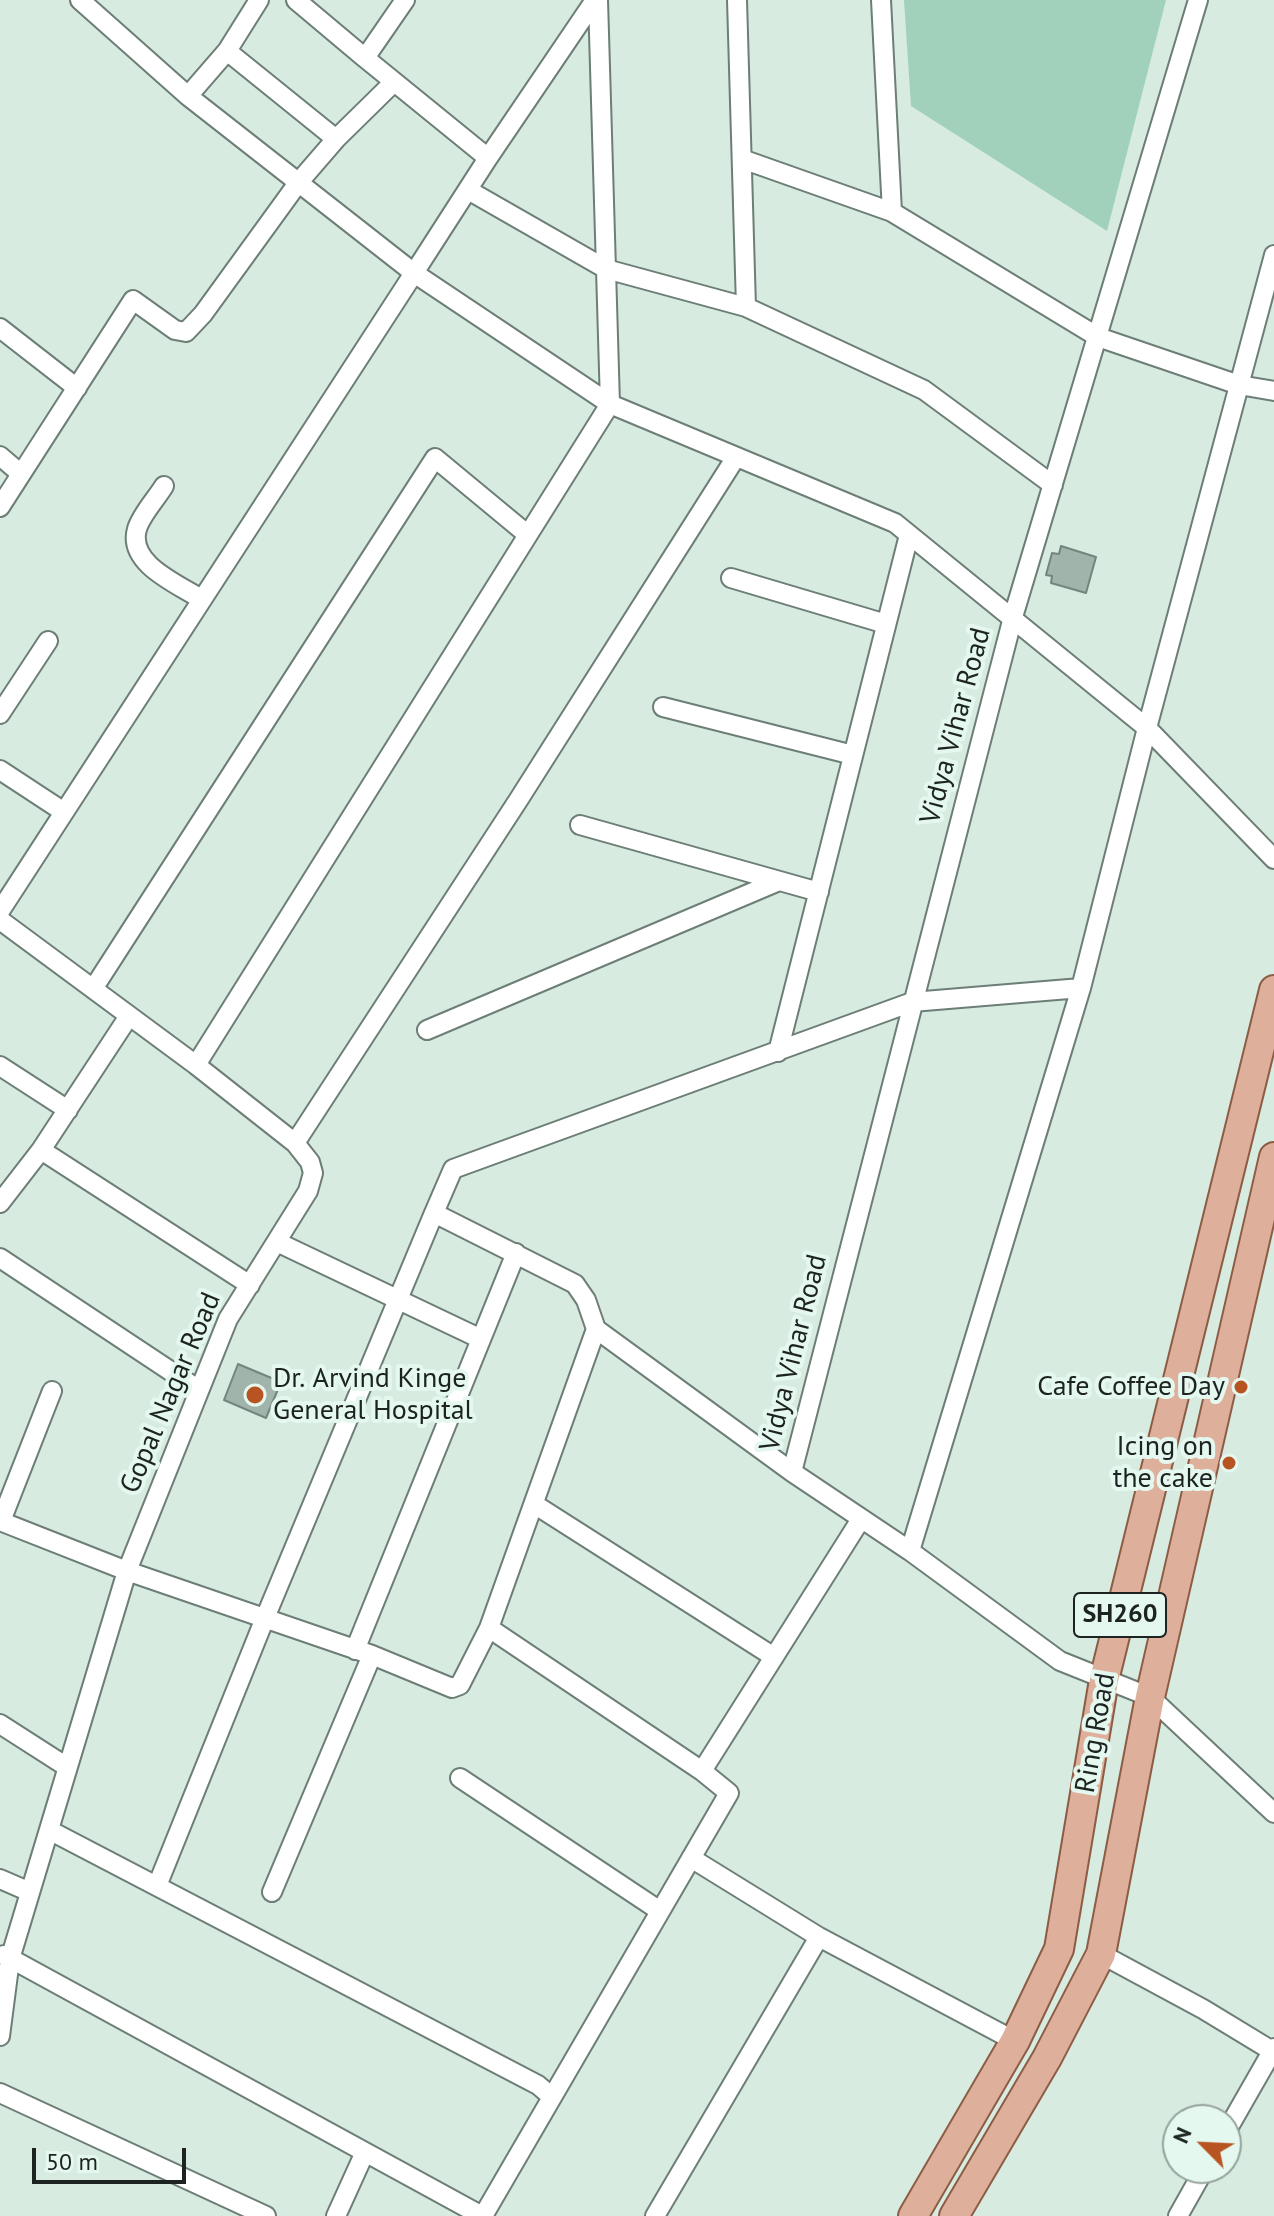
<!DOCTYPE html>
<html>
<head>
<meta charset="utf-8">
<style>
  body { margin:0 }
  #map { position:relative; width:1274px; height:2216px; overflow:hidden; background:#d7ebe1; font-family:"PT Sans",sans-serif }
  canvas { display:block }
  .north { position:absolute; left:1162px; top:2104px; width:80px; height:80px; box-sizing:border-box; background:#e5f8ef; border:2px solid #95a39c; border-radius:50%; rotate:294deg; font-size:22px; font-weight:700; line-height:32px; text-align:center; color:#1c2320 }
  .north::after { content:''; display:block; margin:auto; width:28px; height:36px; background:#b85421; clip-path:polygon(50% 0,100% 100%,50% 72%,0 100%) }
  .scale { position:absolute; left:32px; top:2148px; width:154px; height:36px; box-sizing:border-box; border:4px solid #1c2320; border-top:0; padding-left:10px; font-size:24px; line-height:28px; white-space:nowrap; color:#1c2320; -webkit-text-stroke:6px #e5f8ef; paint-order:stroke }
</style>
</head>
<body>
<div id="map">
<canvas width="1274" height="2216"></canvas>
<div class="north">N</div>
<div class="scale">50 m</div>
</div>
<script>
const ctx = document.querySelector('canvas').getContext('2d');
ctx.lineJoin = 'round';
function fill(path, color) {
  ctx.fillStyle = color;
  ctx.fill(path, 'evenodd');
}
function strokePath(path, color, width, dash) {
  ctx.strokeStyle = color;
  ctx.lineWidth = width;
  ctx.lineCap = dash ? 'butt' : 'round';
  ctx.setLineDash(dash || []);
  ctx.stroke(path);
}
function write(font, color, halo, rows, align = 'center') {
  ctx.font = font + ' "PT Sans",sans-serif';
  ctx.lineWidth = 8;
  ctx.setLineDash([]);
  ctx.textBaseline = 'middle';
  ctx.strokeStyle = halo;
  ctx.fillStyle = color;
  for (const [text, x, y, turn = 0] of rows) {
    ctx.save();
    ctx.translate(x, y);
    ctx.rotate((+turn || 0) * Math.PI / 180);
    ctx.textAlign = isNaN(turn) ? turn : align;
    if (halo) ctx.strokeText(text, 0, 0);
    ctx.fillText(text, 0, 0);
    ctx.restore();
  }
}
fill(new Path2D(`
  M904 0H1166L1107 231 911 106Z`), '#a1d1bb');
const building = new Path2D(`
  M1061 546 1096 557 1086 593 1051 583 1052 576 1046 575 1052 553 1059 554Z
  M238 1364 281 1382 266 1418 224 1400Z`);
fill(building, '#a1b4ab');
strokePath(building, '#73857d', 2);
const street = new Path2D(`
  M80 0 188 96 414 273 488 158 365 58 405 0
  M296 0 365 58
  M737 0 746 307
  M881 0 892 212
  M227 51 336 139
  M188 96 227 51 259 0
  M488 158 595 0
  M742 159 892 212 1098 337 1239 385 1274 391
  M468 190 606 269 746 307 924 390 1053 485
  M0 328 77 388
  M0 456 21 474
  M164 486C156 499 141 515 137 529 127 564 178 584 201 599
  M0 507 133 300 175 330 186 332 203 314 298 183 336 139 394 82
  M731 578 886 624
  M663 707 853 755
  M0 714 48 641
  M0 770 64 812
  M580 825 819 892
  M0 911 414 273 610 404 895 523 1147 728 1274 859
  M0 920 196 1065 295 1143 310 1162 313 1173 308 1191 228 1319 127 1571 10 1959 0 2036
  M1081 988 912 1002 453 1169 434 1213 575 1284 586 1300 596 1329 792 1472 910 1551 1060 1661 1150 1697 1274 1813
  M93 989 435 458 528 535
  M129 1016 41 1150 250 1285
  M427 1030 779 881
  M778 1052 909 535
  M196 1065 610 404 598 0
  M0 1066 68 1110
  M295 1143 519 799 736 457
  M0 1203 41 1150
  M277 1242 481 1339
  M0 1258 199 1390
  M792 1472 1013 617 1198 0
  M534 1504 774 1657
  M0 1521 127 1571 372 1655 452 1688 460 1685 489 1628 596 1329
  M1 1521 52 1391
  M910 1551 1081 988 1147 728 1274 255
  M489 1628 702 1771
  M355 1650 516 1253
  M0 1724 67 1767
  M460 1778 660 1911
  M49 1830 538 2085 552 2097
  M691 1858 819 1937 1015 2041
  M0 1879 30 1892
  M157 1886 265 1618 434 1213
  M272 1892 372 1655
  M1101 1954 1203 2009 1274 2052
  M4 1955 482 2216
  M0 2093 266 2216
  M1226 2132 1274 2048
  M336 2216 365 2152
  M483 2216 729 1793 702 1771 861 1519
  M655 2216 819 1937
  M1178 2216 1205 2168`);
const primary = new Path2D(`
  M913 2216 1015 2041 1059 1949 1104 1680 1274 990
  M954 2216 1047 2058 1101 1954 1150 1697 1274 1157`);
strokePath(street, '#6c7e76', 22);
strokePath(primary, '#8c5c45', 32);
strokePath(street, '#fff', 18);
strokePath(primary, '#deb09b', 28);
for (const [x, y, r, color] of [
  [1241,1387,8,"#b85421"],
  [255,1395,10,"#b85421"],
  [1229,1463,8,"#b85421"]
]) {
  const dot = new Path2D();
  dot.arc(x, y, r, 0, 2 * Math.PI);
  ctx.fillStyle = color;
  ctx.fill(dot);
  strokePath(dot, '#e5f8ef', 3);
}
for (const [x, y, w] of [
  [1120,1615,92]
]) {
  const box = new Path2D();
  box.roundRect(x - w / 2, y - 22, w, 44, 6);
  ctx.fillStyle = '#e5f8ef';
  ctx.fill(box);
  strokePath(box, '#1c2320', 2);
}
write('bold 26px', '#1c2320', null, [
  ["SH260",1120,1615]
]);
write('28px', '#1c2320', '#e5f8ef', [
  ["Vidya Vihar Road",956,726,-75],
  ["Vidya Vihar Road",794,1353,-76],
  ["Gopal Nagar Road",171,1393,-67],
  ["Ring Road",1096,1733,-80]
]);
write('28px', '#1c2320', '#e5f8ef', [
  ["Dr. Arvind Kinge",273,1379,"left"],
  ["General Hospital",273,1411,"left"],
  ["Cafe Coffee Day",1225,1387],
  ["Icing on",1213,1447],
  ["the cake",1213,1479]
], 'right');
</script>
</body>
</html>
